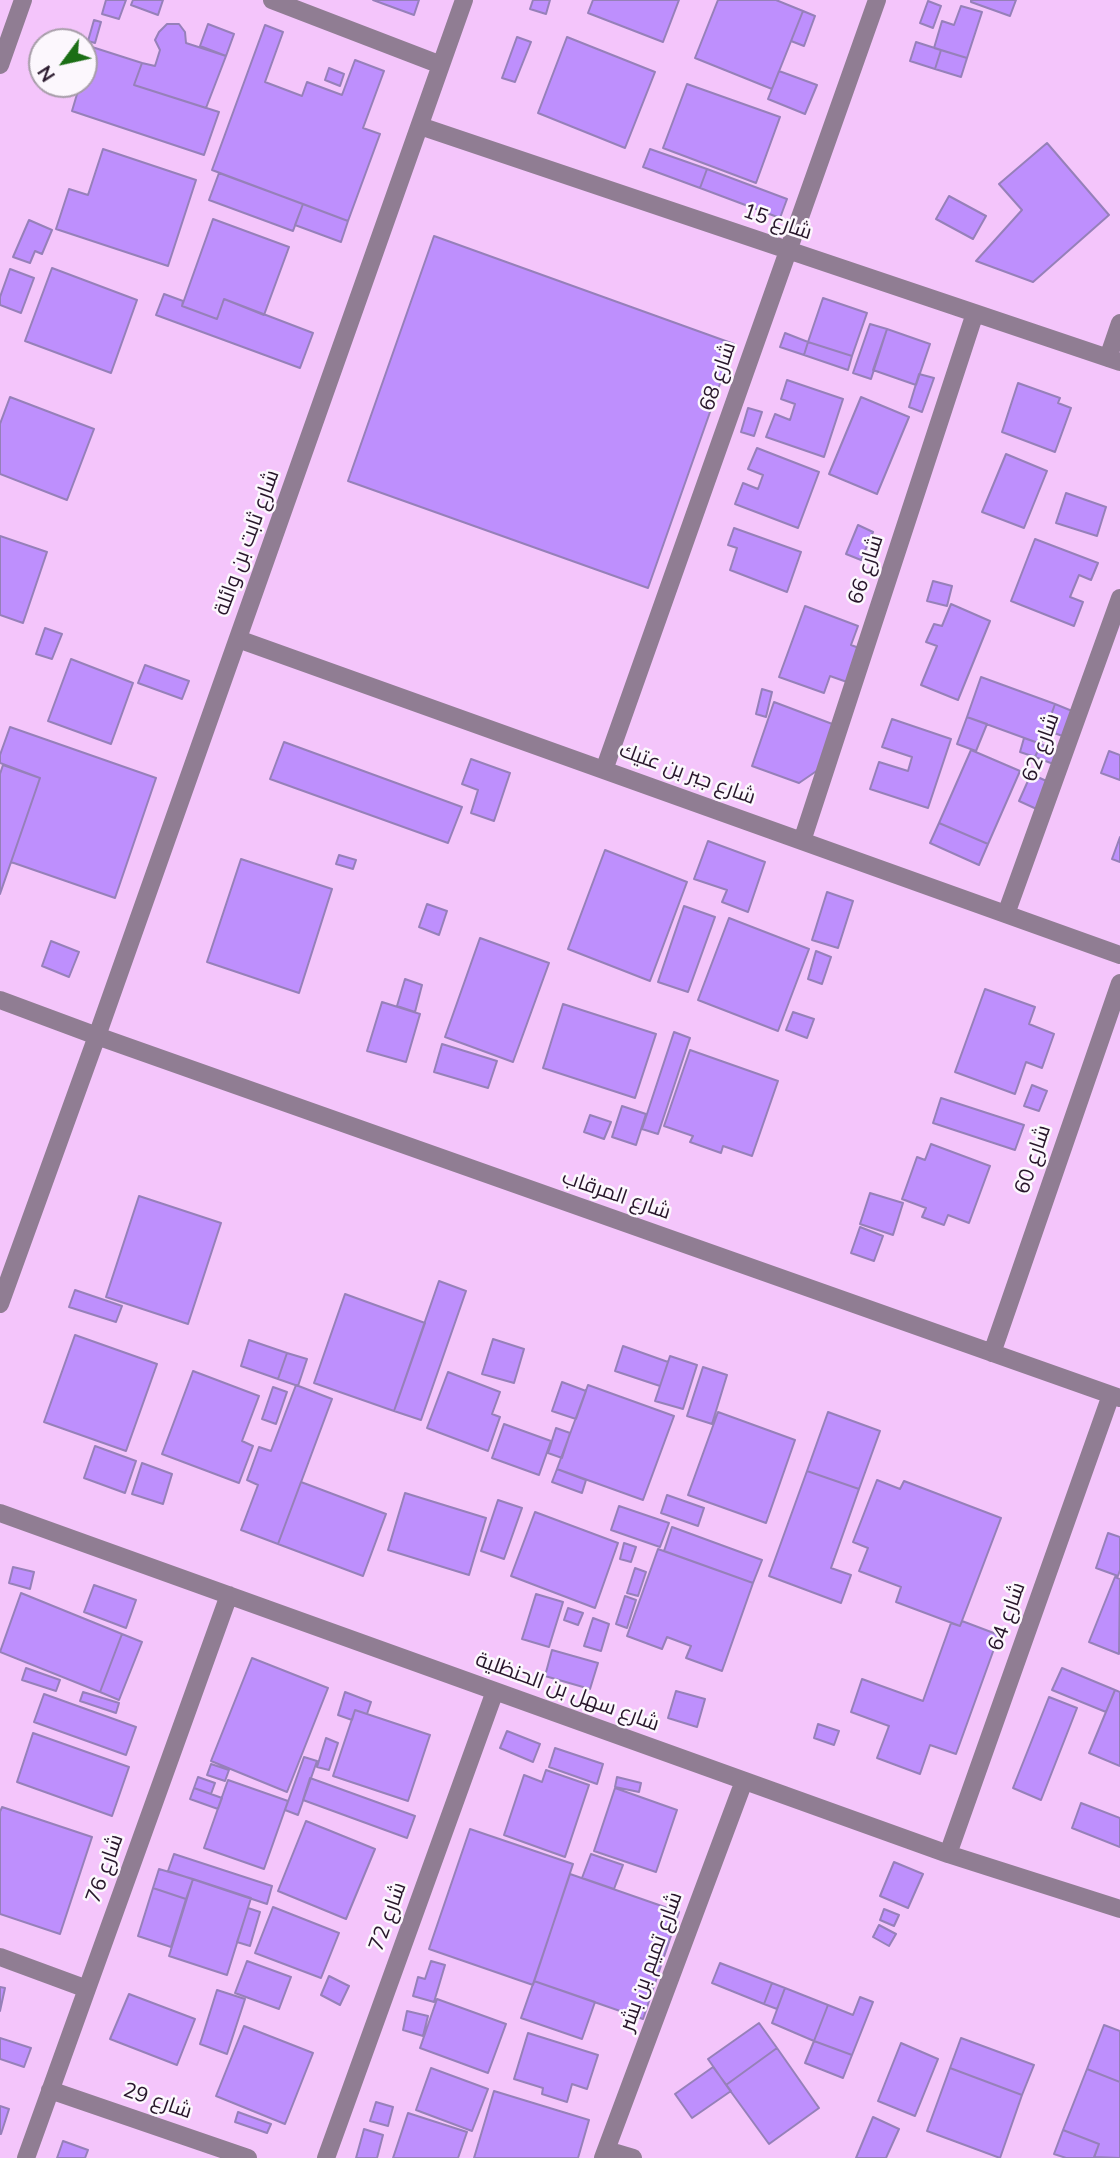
<!DOCTYPE html>
<html>
<head>
<meta charset="utf-8">
<style>
  body { margin:0 }
  #map { position:relative; width:1120px; height:2158px; overflow:hidden; background:#f4c5fb; font-family:"Nunito Sans",sans-serif }
  canvas { display:block }
  .north { position:absolute; left:28px; top:28px; width:70px; height:70px; box-sizing:border-box; background:#fcf7fd; border:2px solid #a79da9; border-radius:50%; rotate:237deg; font-size:19px; font-weight:700; line-height:28px; text-align:center; color:#27162a }
  .north::after { content:''; display:block; margin:auto; width:24px; height:32px; background:#1b6e15; clip-path:polygon(50% 0,100% 100%,50% 72%,0 100%) }
</style>
</head>
<body>
<div id="map">
<canvas width="1120" height="2158"></canvas>
<div class="north">N</div>
</div>
<script>
const ctx = document.querySelector('canvas').getContext('2d');
ctx.lineJoin = 'round';
function fill(path, color) {
  ctx.fillStyle = color;
  ctx.fill(path, 'evenodd');
}
function strokePath(path, color, width, dash) {
  ctx.strokeStyle = color;
  ctx.lineWidth = width;
  ctx.lineCap = dash ? 'butt' : 'round';
  ctx.setLineDash(dash || []);
  ctx.stroke(path);
}
function write(font, color, halo, rows, align = 'center') {
  ctx.font = font + ' "Nunito Sans",Cairo,sans-serif';
  ctx.lineWidth = 5;
  ctx.setLineDash([]);
  ctx.textBaseline = 'middle';
  ctx.strokeStyle = halo;
  ctx.fillStyle = color;
  for (const [text, x, y, turn = 0] of rows) {
    ctx.save();
    ctx.translate(x, y);
    ctx.rotate((+turn || 0) * Math.PI / 180);
    ctx.textAlign = isNaN(turn) ? turn : align;
    if (halo) ctx.strokeText(text, 0, 0);
    ctx.fillText(text, 0, 0);
    ctx.restore();
  }
}
const building = new Path2D(`
  M106 0H126L119 19 102 14Z
  M133 0H163L158 15 131 5Z
  M373 0H419L414 15Z
  M533 0H550L546 14 530 9Z
  M593 0H679L663 42 588 13Z
  M718 0H776L803 11 772 89 695 58Z
  M971 0H1016L1010 16 971 2Z
  M928 1 941 6 933 28 920 23Z
  M961 6 982 12 967 58 934 48 942 21 954 25Z
  M803 11 815 16 804 46 791 41Z
  M94 20 101 22 95 43 88 41Z
  M167 24H179L185 32 186 43 226 56 206 108 134 85 142 63 155 66 160 50 155 40 159 32Z
  M208 24 234 34 226 56 200 46Z
  M265 25 283 32 265 82 302 96 307 82 342 95 355 60 384 71 363 128 380 134 348 221 212 170Z
  M517 37 531 42 515 82 502 78Z
  M567 37 655 72 625 148 538 113Z
  M916 42 941 50 935 69 910 61Z
  M92 47 142 63 134 85 219 112 204 155 72 111 80 84H84V73Z
  M941 50 967 58 961 77 935 69Z
  M329 68 344 74 340 86 325 80Z
  M779 71 817 85 805 114 768 99Z
  M687 84 780 117 756 183 663 148Z
  M1047 143 1109 215 1033 282 976 261 1022 210 999 184Z
  M103 149 196 180 168 266 56 229 69 189 88 195Z
  M650 149 707 169 700 188 643 167Z
  M707 169 787 199 780 218 700 188Z
  M219 173 303 204 293 231 209 200Z
  M949 196 986 216 973 239 936 219Z
  M303 204 348 221 341 242 295 225Z
  M213 219 289 247 264 315 224 299 217 319 182 306Z
  M29 220 52 230 42 254 35 251 30 263 13 257Z
  M434 236 734 344 648 588 348 481Z
  M52 268 137 300 111 373 25 341Z
  M10 269 34 278 21 313 0 305V297Z
  M164 294 183 301 182 306 217 319 224 299 313 333 300 368 156 315Z
  M823 298 867 313 852 356 808 342Z
  M870 324 887 329 871 379 853 373Z
  M887 329 930 344 916 385 873 370Z
  M785 333 808 342 804 355 780 347Z
  M808 342 852 356 848 370 804 355Z
  M919 374 934 378 922 412 909 407Z
  M787 380 843 399 824 457 766 437 775 414 790 420 795 404 781 399Z
  M1018 383 1060 398 1058 403 1071 408 1055 452 1002 432Z
  M10 397 94 429 67 500 0 474V424Z
  M861 397 909 417 877 494 829 474Z
  M748 408 762 412 754 436 741 432Z
  M757 448 819 472 798 528 735 504 743 483 758 489 763 475 748 469Z
  M1006 454 1047 471 1024 528 982 512Z
  M1066 493 1106 507 1097 536 1056 523Z
  M858 525 873 532 861 560 846 554Z
  M734 528 801 552 787 592 730 570 737 548 728 545Z
  M0 536 47 552 23 623 0 615Z
  M1035 539 1098 563 1091 580 1079 575 1070 597 1083 602 1074 626 1011 601Z
  M933 581 952 586 947 606 927 601Z
  M951 604 990 621 958 700 921 685 937 646 926 642 934 624 942 626Z
  M805 606 858 626 851 645 859 648 847 682 830 676 824 693 779 677Z
  M45 628 62 634 52 659 36 654Z
  M71 659 133 683 111 744 48 721Z
  M145 665 189 681 182 699 138 683Z
  M981 677 1055 704 1041 744 967 717Z
  M762 689 772 692 766 717 756 714Z
  M774 702 835 725 818 770 799 783 752 766Z
  M1055 704 1077 713 1068 738 1046 730Z
  M967 717 987 724 976 751 957 744Z
  M892 719 951 739 928 808 870 789 879 762 908 771 912 757 882 747Z
  M10 727 156 778 115 898 11 862 40 778 0 763V755Z
  M1024 738 1041 744 1035 757 1020 752Z
  M284 742 462 807 448 843 270 779Z
  M1041 744 1061 752 1056 765 1035 757Z
  M971 750 1020 771 988 844 939 823Z
  M1109 751 1120 755V780L1101 773Z
  M471 759 510 773 494 821 471 813 478 790 462 784Z
  M3 765 40 778 0 894V774Z
  M1031 774 1053 784 1041 811 1019 801Z
  M939 823 988 844 979 865 930 843Z
  M1120 837V862L1112 859Z
  M708 841 765 862 748 912 722 902 727 890 694 879Z
  M605 850 687 882 650 981 568 949Z
  M339 855 356 860 353 869 336 864Z
  M241 859 332 889 299 993 207 962Z
  M827 892 853 901 838 948 812 940Z
  M427 904 447 911 439 935 419 927Z
  M684 906 715 917 688 992 658 982Z
  M729 918 809 949 778 1031 698 1000Z
  M480 938 549 963 513 1062 445 1037Z
  M51 941 79 952 69 977 42 966Z
  M816 951 831 957 822 984 808 979Z
  M405 979 422 985 415 1012 397 1006Z
  M985 989 1035 1007 1029 1024 1054 1034 1042 1068 1026 1062 1015 1094 955 1072Z
  M382 1002 420 1014 406 1062 367 1051Z
  M563 1004 656 1034 635 1098 543 1068Z
  M793 1012 814 1019 807 1038 786 1030Z
  M674 1032 690 1038 658 1134 642 1129Z
  M442 1044 497 1061 488 1088 434 1072Z
  M690 1050 778 1081 752 1156 723 1146 721 1153 690 1142 693 1136 664 1126Z
  M1032 1085 1047 1091 1039 1111 1024 1106Z
  M941 1098 1024 1125 1015 1150 933 1123Z
  M622 1106 646 1114 636 1145 612 1137Z
  M590 1115 611 1122 604 1139 584 1132Z
  M931 1144 990 1166 969 1223 948 1215 944 1225 922 1217 926 1208 902 1199 917 1157 925 1160Z
  M870 1193 903 1203 893 1235 860 1224Z
  M139 1196 221 1223 188 1324 106 1297Z
  M860 1227 883 1236 874 1261 851 1253Z
  M439 1281 466 1291 421 1420 394 1411Z
  M75 1290 122 1306 116 1322 69 1307Z
  M345 1294 425 1323 394 1411 314 1383Z
  M75 1335 157 1364 126 1451 44 1422Z
  M493 1339 524 1349 514 1383 482 1374Z
  M249 1340 287 1353 278 1379 241 1366Z
  M623 1346 668 1362 660 1386 615 1371Z
  M287 1353 307 1359 298 1386 278 1379Z
  M670 1356 697 1365 683 1409 655 1401Z
  M703 1367 727 1375 712 1424 687 1416Z
  M193 1371 259 1396 242 1441 253 1446 239 1483 162 1454Z
  M448 1372 500 1392 492 1414 500 1417 488 1451 427 1428Z
  M562 1382 586 1391 576 1419 552 1411Z
  M296 1385 332 1399 278 1544 241 1530 258 1485 247 1480 259 1447 271 1451Z
  M588 1385 674 1416 643 1500 557 1469Z
  M273 1387 287 1392 276 1424 262 1419Z
  M718 1412 795 1440 766 1523 688 1495Z
  M828 1412 880 1431 859 1489 807 1471Z
  M504 1424 551 1441 539 1475 492 1458Z
  M556 1428 570 1433 562 1458 548 1453Z
  M95 1446 136 1461 125 1493 84 1478Z
  M142 1463 172 1474 163 1504 132 1494Z
  M557 1469 586 1480 582 1493 552 1482Z
  M807 1471 859 1489 831 1568 851 1575 841 1603 769 1576Z
  M877 1480 900 1489 904 1481 1001 1518 960 1626 896 1602 901 1587 859 1571 868 1548 853 1542Z
  M301 1482 386 1514 363 1576 278 1544Z
  M405 1493 486 1518 469 1575 388 1550Z
  M667 1495 704 1508 698 1526 661 1513Z
  M498 1500 522 1508 504 1559 481 1551Z
  M619 1506 669 1523 660 1547 611 1530Z
  M535 1512 618 1543 595 1608 511 1576Z
  M672 1527 762 1560 753 1583 664 1551Z
  M1108 1533 1120 1537V1570L1118 1576 1096 1568Z
  M624 1543 636 1547 631 1562 620 1559Z
  M658 1549 753 1583 722 1671 686 1658 691 1646 667 1637 662 1649 627 1636Z
  M13 1567 34 1572 30 1589 9 1583Z
  M635 1568 646 1572 638 1596 627 1593Z
  M1115 1577 1120 1579 1119 1654 1089 1642Z
  M94 1585 136 1600 126 1628 84 1612Z
  M21 1593 122 1634 100 1692 0 1652Z
  M536 1594 563 1602 549 1647 522 1639Z
  M625 1596 636 1600 627 1628 616 1624Z
  M568 1608 583 1613 578 1625 564 1620Z
  M593 1618 609 1624 601 1651 584 1646Z
  M962 1621 999 1635 956 1754 930 1745 920 1774 877 1758 889 1726 851 1712 862 1679 923 1701 951 1623 960 1626Z
  M122 1634 142 1642 119 1700 100 1692Z
  M552 1650 598 1663 590 1689 545 1676Z
  M252 1658 328 1688 287 1792 211 1761Z
  M26 1668 60 1680 56 1691 22 1680Z
  M1062 1668 1115 1690 1106 1712 1052 1690Z
  M1115 1690 1120 1692V1766L1089 1753Z
  M676 1691 705 1699 697 1727 668 1718Z
  M83 1692 119 1703 116 1713 80 1701Z
  M345 1692 371 1702 367 1714 355 1710 352 1720 338 1715Z
  M44 1694 136 1727 126 1755 34 1722Z
  M1049 1697 1077 1708 1041 1800 1013 1788Z
  M355 1710 430 1735 408 1801 333 1776Z
  M818 1724 839 1731 834 1745 814 1738Z
  M507 1731 540 1744 533 1762 500 1748Z
  M33 1733 129 1767 112 1816 17 1782Z
  M326 1738 338 1743 329 1770 317 1767Z
  M555 1748 603 1764 597 1784 549 1767Z
  M304 1757 317 1761 298 1815 285 1810Z
  M211 1764 229 1770 225 1781 207 1775Z
  M546 1770 589 1785 565 1857 504 1835 524 1775 542 1782Z
  M198 1777 215 1783 211 1794 194 1788Z
  M617 1777 641 1783 639 1792 615 1787Z
  M310 1778 415 1816 407 1838 303 1800Z
  M228 1780 288 1801 264 1869 204 1848Z
  M194 1788 222 1798 218 1809 190 1799Z
  M615 1788 677 1810 656 1872 594 1851Z
  M1081 1803 1120 1818V1847L1072 1828Z
  M2 1807 92 1837 60 1934 0 1914V1812Z
  M306 1821 375 1849 346 1919 278 1891Z
  M470 1829 573 1864 533 1985 429 1949Z
  M174 1854 272 1886 267 1904 168 1871Z
  M591 1854 623 1865 614 1889 582 1878Z
  M894 1862 923 1874 908 1908 880 1896Z
  M159 1869 193 1879 186 1899 153 1888Z
  M570 1874 679 1912 643 2019 534 1981Z
  M193 1879 251 1898 227 1975 169 1956Z
  M153 1888 186 1899 171 1947 138 1936Z
  M273 1907 339 1933 321 1978 255 1953Z
  M248 1908 260 1912 250 1946 237 1942Z
  M884 1909 899 1915 894 1926 880 1920Z
  M879 1925 896 1934 889 1946 873 1937Z
  M247 1961 291 1977 279 2009 235 1993Z
  M431 1961 445 1965 434 2002 413 1996 418 1977 425 1979Z
  M720 1963 772 1983 764 2004 712 1983Z
  M329 1976 349 1986 340 2005 321 1995Z
  M534 1981 595 2002 582 2039 521 2018Z
  M772 1983 785 1988 777 2009 764 2004Z
  M0 1987 5 1988 0 2011Z
  M785 1988 828 2005 814 2041 772 2023Z
  M217 1990 245 1999 227 2054 200 2044Z
  M129 1994 195 2019 177 2065 110 2039Z
  M860 1997 873 2002 852 2055 814 2041 828 2005 853 2015Z
  M437 1999 506 2024 488 2073 420 2048Z
  M407 2011 428 2016 423 2036 403 2030Z
  M759 2023 777 2048 726 2085 708 2059Z
  M1104 2025 1120 2031V2082L1087 2069Z
  M244 2026 313 2053 285 2124 216 2096Z
  M528 2033 598 2055 587 2089 572 2084 567 2102 542 2094 543 2088 514 2079Z
  M0 2038 31 2048 24 2067 0 2059Z
  M961 2038 1034 2065 1022 2095 950 2068Z
  M814 2041 852 2055 843 2078 805 2063Z
  M901 2043 938 2059 915 2116 878 2101Z
  M777 2048 819 2108 769 2144 726 2085Z
  M713 2067 731 2091 692 2118 675 2094Z
  M431 2068 488 2089 472 2131 416 2110Z
  M950 2068 1022 2095 1000 2158 927 2131Z
  M1087 2069 1120 2082V2158L1094 2157 1099 2144 1063 2130Z
  M494 2091 589 2120 578 2158H474Z
  M376 2102 393 2107 388 2126 370 2121Z
  M0 2106 9 2109 1 2134H0Z
  M238 2112 271 2124 267 2133 235 2122Z
  M408 2113 467 2132 458 2158H393Z
  M873 2117 899 2129 886 2158H856Z
  M364 2129 383 2135 377 2158H356Z
  M1063 2130 1099 2144 1094 2158H1066L1054 2154Z
  M63 2141 88 2150 85 2158H57Z`);
fill(building, '#be8ffd');
strokePath(building, '#9680b9', 2);
strokePath(new Path2D(`
  M272 0 441 65
  M0 65 23 0
  M420 126 1120 362
  M1108 358 1120 323
  M238 639 1120 955
  M604 770 877 0
  M802 841 975 313
  M1006 914 1120 598
  M0 1000 97 1036 1120 1398
  M0 1304 97 1036 464 0
  M992 1353 1120 983
  M0 1513 948 1854 1120 1909
  M948 1854 1111 1395
  M0 1957 87 1989
  M50 2090 248 2158
  M606 2150 633 2158
  M26 2158 229 1595
  M326 2158 495 1691
  M603 2158 744 1781`), '#907d93', 18);
write('21px', '#27162a', '#fcf7fd', [
  ["شارع 15",777,223,19],
  ["شارع 68",719,377,-71],
  ["شارع ثابت بن وائلة",248,543,-70],
  ["شارع 66",867,570,-72],
  ["شارع 62",1042,748,-70],
  ["شارع جبر بن عتيك",687,775,20],
  ["شارع 60",1034,1160,-71],
  ["شارع المرقاب",616,1196,19],
  ["شارع 64",1008,1617,-70],
  ["شارع سهل بن الحنظلية",567,1693,20],
  ["شارع 76",106,1869,-70],
  ["شارع 72",389,1917,-70],
  ["شارع تميم بن بشر",652,1962,-70],
  ["شارع 29",157,2102,19]
]);
</script>
</body>
</html>
